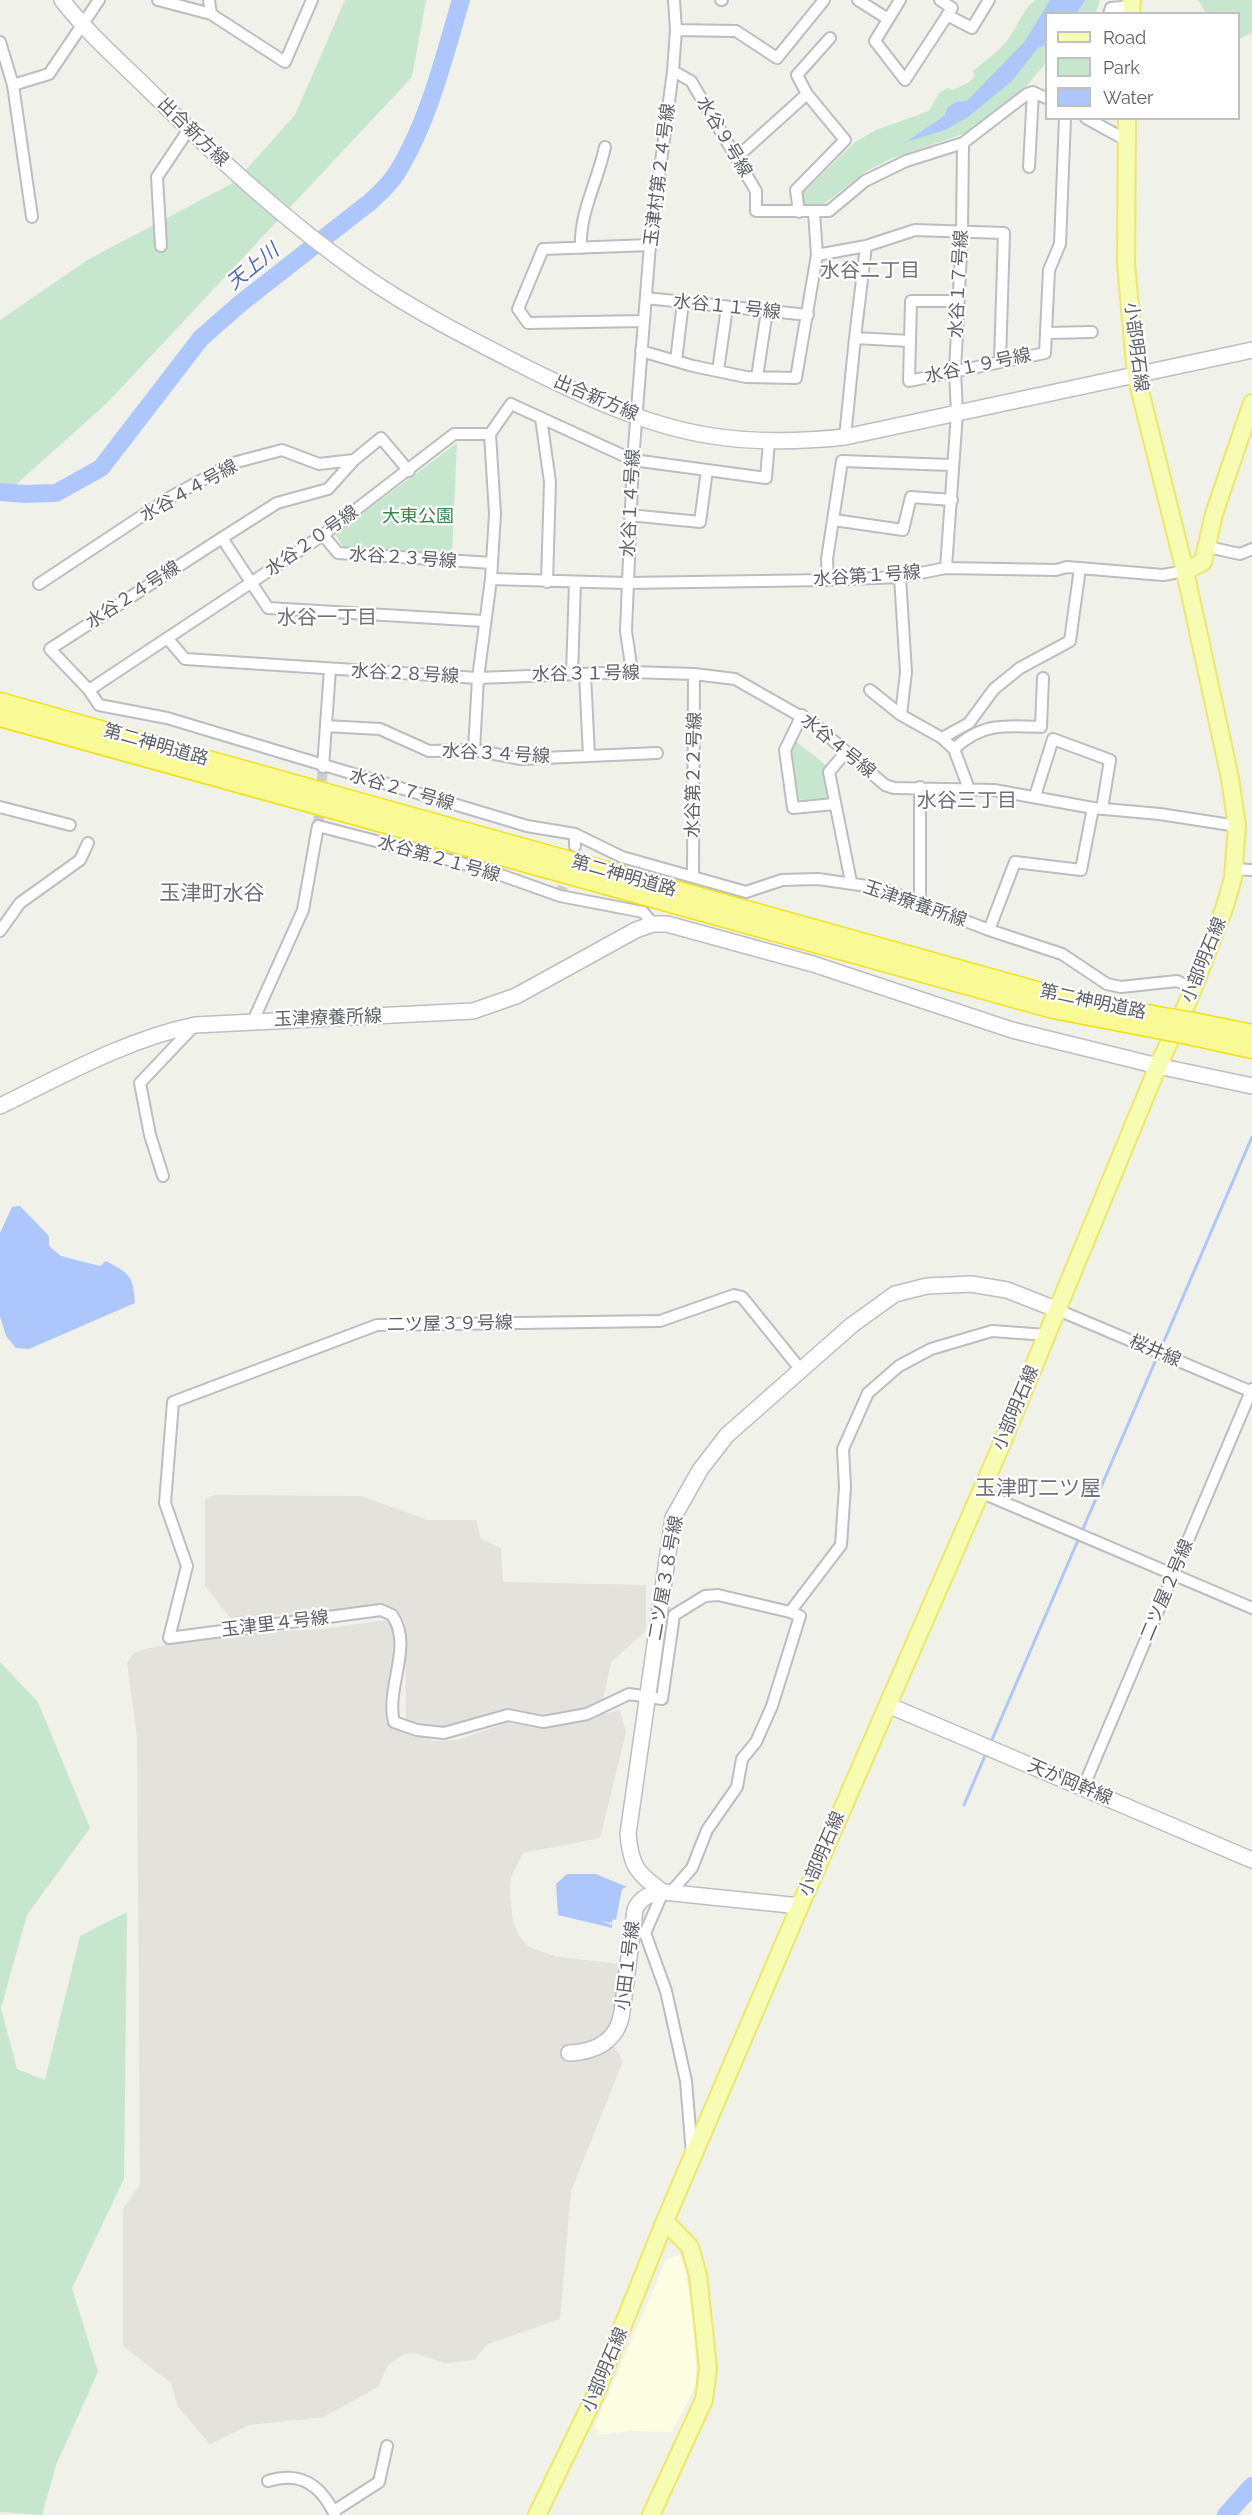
<!DOCTYPE html>
<html>
<head>
<meta charset="utf-8">
<style>
  body { margin:0 }
  #map { position:relative; width:1252px; height:2515px; overflow:hidden; background:#f0f1e8; font-family:Raleway,sans-serif }
  canvas { display:block }
  .legend { position:absolute; left:1045px; top:12px; width:195px; height:108px; box-sizing:border-box; background:#fff; border:2px solid #bfc0c2; margin:0; padding:8px 10px; list-style:none; font-size:18px; color:#5f6167 }
  .legend li { display:flex; align-items:center; gap:12px; height:30px }
  .legend b { width:30px; border:2px solid #bfc0c2 }
</style>
</head>
<body>
<div id="map">
<canvas width="1252" height="2515"></canvas>
<ul class="legend">
<li><b style="height:8px;background:#f6fcb1"></b>Road</li>
<li><b style="height:16px;background:#c6e7ce"></b>Park</li>
<li><b style="height:16px;background:#adc6fc"></b>Water</li>
</ul>
</div>
<script>
const ctx = document.querySelector('canvas').getContext('2d');
ctx.lineJoin = 'round';
function fill(path, color) {
  ctx.fillStyle = color;
  ctx.fill(path, 'evenodd');
}
function strokePath(path, color, width, dash) {
  ctx.strokeStyle = color;
  ctx.lineWidth = width;
  ctx.lineCap = dash ? 'butt' : 'round';
  ctx.setLineDash(dash || []);
  ctx.stroke(path);
}
function write(font, color, halo, rows, align = 'center') {
  ctx.font = font + ' Raleway,"Noto Sans JP",sans-serif';
  ctx.lineWidth = 4.5;
  ctx.setLineDash([]);
  ctx.textBaseline = 'middle';
  ctx.strokeStyle = halo;
  ctx.fillStyle = color;
  for (const [text, x, y, turn = 0] of rows) {
    ctx.save();
    ctx.translate(x, y);
    ctx.rotate((+turn || 0) * Math.PI / 180);
    ctx.textAlign = isNaN(turn) ? turn : align;
    if (halo) ctx.strokeText(text, 0, 0);
    ctx.fillText(text, 0, 0);
    ctx.restore();
  }
}
fill(new Path2D(`
  M679 2255 685 2269 692 2312 696 2365 695 2387 672 2432 630 2431 598 2435V2429L594 2428 666 2260Z`), '#fdfde1');
fill(new Path2D(`
  M215 1495 361 1496 428 1520H476L481 1539 501 1548 503 1582 646 1585V1631L611 1662 603 1700 590 1709 539 1719 506 1715 456 1728H428L406 1720 405 1622 397 1610 382 1605 266 1616 235 1624 205 1586V1499Z
  M393 1619 396 1651 385 1697 386 1722 434 1741 458 1740 506 1723 543 1728 620 1710 626 1732 600 1838 523 1853 511 1877 510 1894 513 1922 519 1936 529 1947 557 1957 621 1964 614 2019 607 2034 623 2061 571 2191 560 2319 488 2344 474 2360 444 2363 414 2353 404 2354 388 2365 378 2387 324 2417 249 2425 210 2444 178 2407 171 2383 123 2346V2209L140 2184 137 1738 127 1662 134 1653 145 1649 213 1635 323 1629Z`), '#e3e2dc');
fill(new Path2D(`
  M345 0H426L412 77 108 402 0 499V320L89 259 235 182 295 115Z
  M1035 0H1100L1096 13 1046 14V63L1023 90 966 133 893 158 865 172 824 204 805 206 803 193 855 142 876 130 929 111 939 93 948 88 952 90 968 83 975 76 973 71C984 61 995 55 1005 43 1016 31 1022 10 1035 0Z
  M1198 0H1252V33L1239 39 1238 14 1206 13Z
  M457 443 452 555 344 548 335 534Z
  M794 740 827 766 823 770 827 799 795 800 790 753Z
  M0 1662 38 1702 90 1828 27 1915 1 2008 17 2069 45 2080 80 1936 127 1912 124 2179 72 2288 98 2372 56 2465 42 2515 0 2512Z`), '#c6e7ce');
fill(new Path2D(`
  M1050 0H1085L1077 13 1046 14V45L1038 48 1012 81 968 117 945 130 906 142 944 116 948 107 956 102 967 101 1025 41Z
  M20 1206 49 1236V1246L61 1256 100 1266 106 1261C130 1274 133 1275 135 1303L29 1349 16 1348 6 1336 0 1316V1233L12 1207Z
  M567 1874H596L627 1887 622 1889 616 1920 613 1919 612 1923 601 1921 612 1925V1928L558 1915 556 1884Z`), '#adc6fc');
strokePath(new Path2D(`
  M991 1742 1252 1137
  M964 1805 987 1751`), '#adc6fc', 3);
strokePath(new Path2D(`
  M0 492 25 494 56 493 101 468 201 338 241 303 370 202C380 193 391 183 398 171 429 120 444 57 461 0
  M1226 2515 1252 2486`), '#adc6fc', 18);
strokePath(new Path2D(`
  M318 826 323 767
  M560 896 568 870`), '#cccdc8', 10, [10, 5]);
const street = new Path2D(`
  M158 0 211 14
  M209 0 211 14 285 62 312 0
  M721 0H722
  M858 0 888 19
  M900 0 875 41 905 80 952 8 940 0
  M1109 14 1111 8 1132 6
  M947 15 972 28 989 0
  M676 30 736 31 777 58 824 0
  M0 42 13 85 32 217
  M673 71 691 81 756 191V211H829L865 181 906 161 963 143 1027 94 1033 92 1046 98
  M13 85 49 74 99 0
  M807 94 797 75 830 38
  M1086 118 1126 140
  M736 158 807 94 845 140 796 190 799 212
  M1029 167 1033 92
  M161 246 157 177 189 129
  M581 248C579 213 598 181 605 147
  M817 255 866 246
  M646 298 808 315
  M958 301H911L909 381 1045 353 1049 270 1060 244 1065 118
  M644 321 528 323 518 309 543 249 650 245
  M1046 333 1092 332
  M910 341 855 338 866 246 915 230 1004 233 1000 362
  M641 351 693 366 746 377 796 378 817 255 814 212
  M676 361 683 302
  M718 371 727 307
  M757 377 767 311
  M541 418 550 482 547 582
  M845 437 855 338
  M629 515 700 522 707 470
  M834 520 903 530 911 497 952 500
  M323 535 338 553 492 563
  M222 538 277 503 328 489 354 460 381 438 409 471
  M1208 547 1240 554 1252 549
  M946 568 957 413 955 371 962 233 963 143
  M900 577 906 672 901 715
  M491 579 626 583 828 580 900 577 946 568 1056 570 1067 567 1163 575 1185 571
  M828 580 827 559 842 461 951 465
  M39 584 169 498 233 463 282 450 319 464 354 460
  M484 621 268 608 222 538 50 649 89 690 99 705 167 718 527 826 575 834 622 857 746 892 782 880 818 879 881 888 989 930 1062 954 1107 984 1121 987 1177 981 1192 988
  M168 639 185 659 478 678 491 579 495 514 490 434
  M632 672 626 631 633 460 650 245 673 71 676 30 674 0
  M572 674 575 582
  M89 690 323 535 454 434H490L511 404 633 460 766 478 769 441
  M870 690 901 715 942 738 954 749 969 789
  M802 715 785 750 793 808 834 804
  M326 726 380 729 429 751 474 750 521 759 589 756 585 674
  M942 738 969 723 994 689 1020 668 1070 641 1080 568
  M954 749C981 723 1006 725 1041 727L1043 678
  M474 750 478 678 632 672 694 674 735 679 814 724 885 785 894 788 994 790 1093 808 1160 814 1237 826
  M846 752 829 772 851 882
  M589 756 657 753
  M323 767 330 669
  M920 787V903
  M1035 796 1053 739 1110 760 1102 809
  M0 807 70 825
  M575 846V834
  M1234 869 1252 870
  M693 877 694 674
  M989 930 1015 862 1081 870 1093 808
  M0 931 20 903 80 860 88 843
  M253 1021 303 910 318 826 484 869 560 896 643 912 653 924
  M163 1176 150 1135 140 1083 195 1025
  M1058 1310 1252 1392
  M801 1370 742 1297 734 1295 660 1321 377 1325 173 1402 165 1503 187 1566 169 1638 381 1610 392 1615C414 1646 385 1688 394 1722L417 1730 444 1733 508 1715 543 1722 587 1714 629 1694 662 1699 674 1615 705 1596 718 1595 790 1612 841 1545 845 1487 843 1449 868 1393 899 1366 931 1349 992 1331 1047 1335
  M980 1492 1252 1608
  M1083 1788 1252 1389
  M663 1892 645 1933 666 1991 686 2081 692 2154
  M670 1893 692 1868 707 1830 737 1787 742 1759 756 1742 772 1706 800 1616 790 1612
  M268 2481C301 2471 321 2485 335 2515
  M334 2511 379 2482 387 2446`);
const secondary = new Path2D(`
  M62 0C88 34 122 63 153 94 218 158 285 221 361 274 411 309 468 338 523 366 581 395 642 424 706 435 752 443 798 442 845 437L1252 350
  M0 1106C64 1075 125 1040 195 1025L473 1011 516 996 636 930 653 924H667L813 964 1012 1030 1158 1066 1252 1086
  M888 1705 1252 1860
  M663 1892C637 1873 631 1867 628 1834L673 1518 700 1470 727 1435 852 1325 895 1294 927 1286 971 1284 1007 1290 1058 1310
  M569 2053C595 2052 618 2041 622 2012L635 1910C640 1897 650 1894 663 1892L800 1906`);
const primary = new Path2D(`
  M1131 14 1132 0
  M1185 571 1203 562 1214 514 1252 403
  M537 2515 593 2400 665 2221 800 1906 1000 1448 1158 1066 1190 997 1225 906 1233 878 1237 826 1230 778 1185 571 1136 375 1126 263 1127 118
  M651 2515 704 2400 708 2368 698 2275 690 2247 665 2221`);
const highway = new Path2D(`
  M0 702 1055 996 1163 1017
  M0 717 1053 1009 1157 1029
  M1194 1022 1252 1034
  M1188 1035 1252 1049`);
strokePath(street, '#bcbdc3', 14);
strokePath(secondary, '#bdbec5', 18);
strokePath(primary, '#ede865', 20);
strokePath(highway, '#f0e109', 21);
strokePath(street, '#fff', 10);
strokePath(secondary, '#fff', 15);
strokePath(primary, '#f6fcb1', 16);
strokePath(highway, '#f9f996', 18);
const highwayBridge = new Path2D(`
  M1163 1017 1194 1022
  M1157 1029 1188 1035`);
strokePath(highwayBridge, '#f0e109', 21, []);
strokePath(highwayBridge, '#f9f996', 18);
write('18px', '#5f6167', '#fff', [
  ["出合新方線",193,132,44],
  ["水谷９号線",724,137,59],
  ["玉津村第２４号線",660,175,-83],
  ["水谷１７号線",959,284,-87],
  ["水谷１１号線",727,307,6],
  ["小部明石線",1136,347,83],
  ["水谷１９号線",978,366,-12],
  ["出合新方線",596,398,23],
  ["水谷４４号線",189,491,-29],
  ["水谷１４号線",631,503,-87],
  ["水谷２０号線",312,541,-35],
  ["水谷２３号線",403,558,4],
  ["水谷第１号線",867,576,-4],
  ["水谷２４号線",133,595,-33],
  ["水谷２８号線",405,674,3],
  ["水谷３１号線",586,674,-1],
  ["第二神明道路",156,745,16],
  ["水谷４号線",838,746,39],
  ["水谷３４号線",496,754,3],
  ["水谷第２２号線",694,775,-89],
  ["水谷２７号線",402,790,16],
  ["水谷第２１号線",439,859,16],
  ["第二神明道路",624,876,16],
  ["玉津療養所線",915,904,19],
  ["小部明石線",1204,960,-68],
  ["第二神明道路",1093,1002,12],
  ["玉津療養所線",328,1018,-2],
  ["二ツ屋３９号線",450,1324,-1],
  ["桜井線",1155,1351,23],
  ["小部明石線",1016,1408,-67],
  ["二ツ屋３８号線",666,1578,-80],
  ["二ツ屋２号線",1167,1590,-67],
  ["玉津里４号線",275,1624,-7],
  ["天が岡幹線",1070,1782,23],
  ["小部明石線",822,1854,-67],
  ["小田１号線",628,1966,-83],
  ["小部明石線",605,2370,-67]
]);
write('18px', '#39854f', '#fff', [
  ["大東公園",418,517]
]);
write('italic 20px', '#4e69c1', '#fff', [
  ["天上川",253,267,-39]
]);
write('20px', '#707279', '#fff', [
  ["水谷二丁目",870,271],
  ["水谷一丁目",327,618],
  ["水谷三丁目",967,801]
]);
write('21px', '#707279', '#fff', [
  ["玉津町水谷",212,894],
  ["玉津町二ツ屋",1038,1489]
]);
</script>
</body>
</html>
